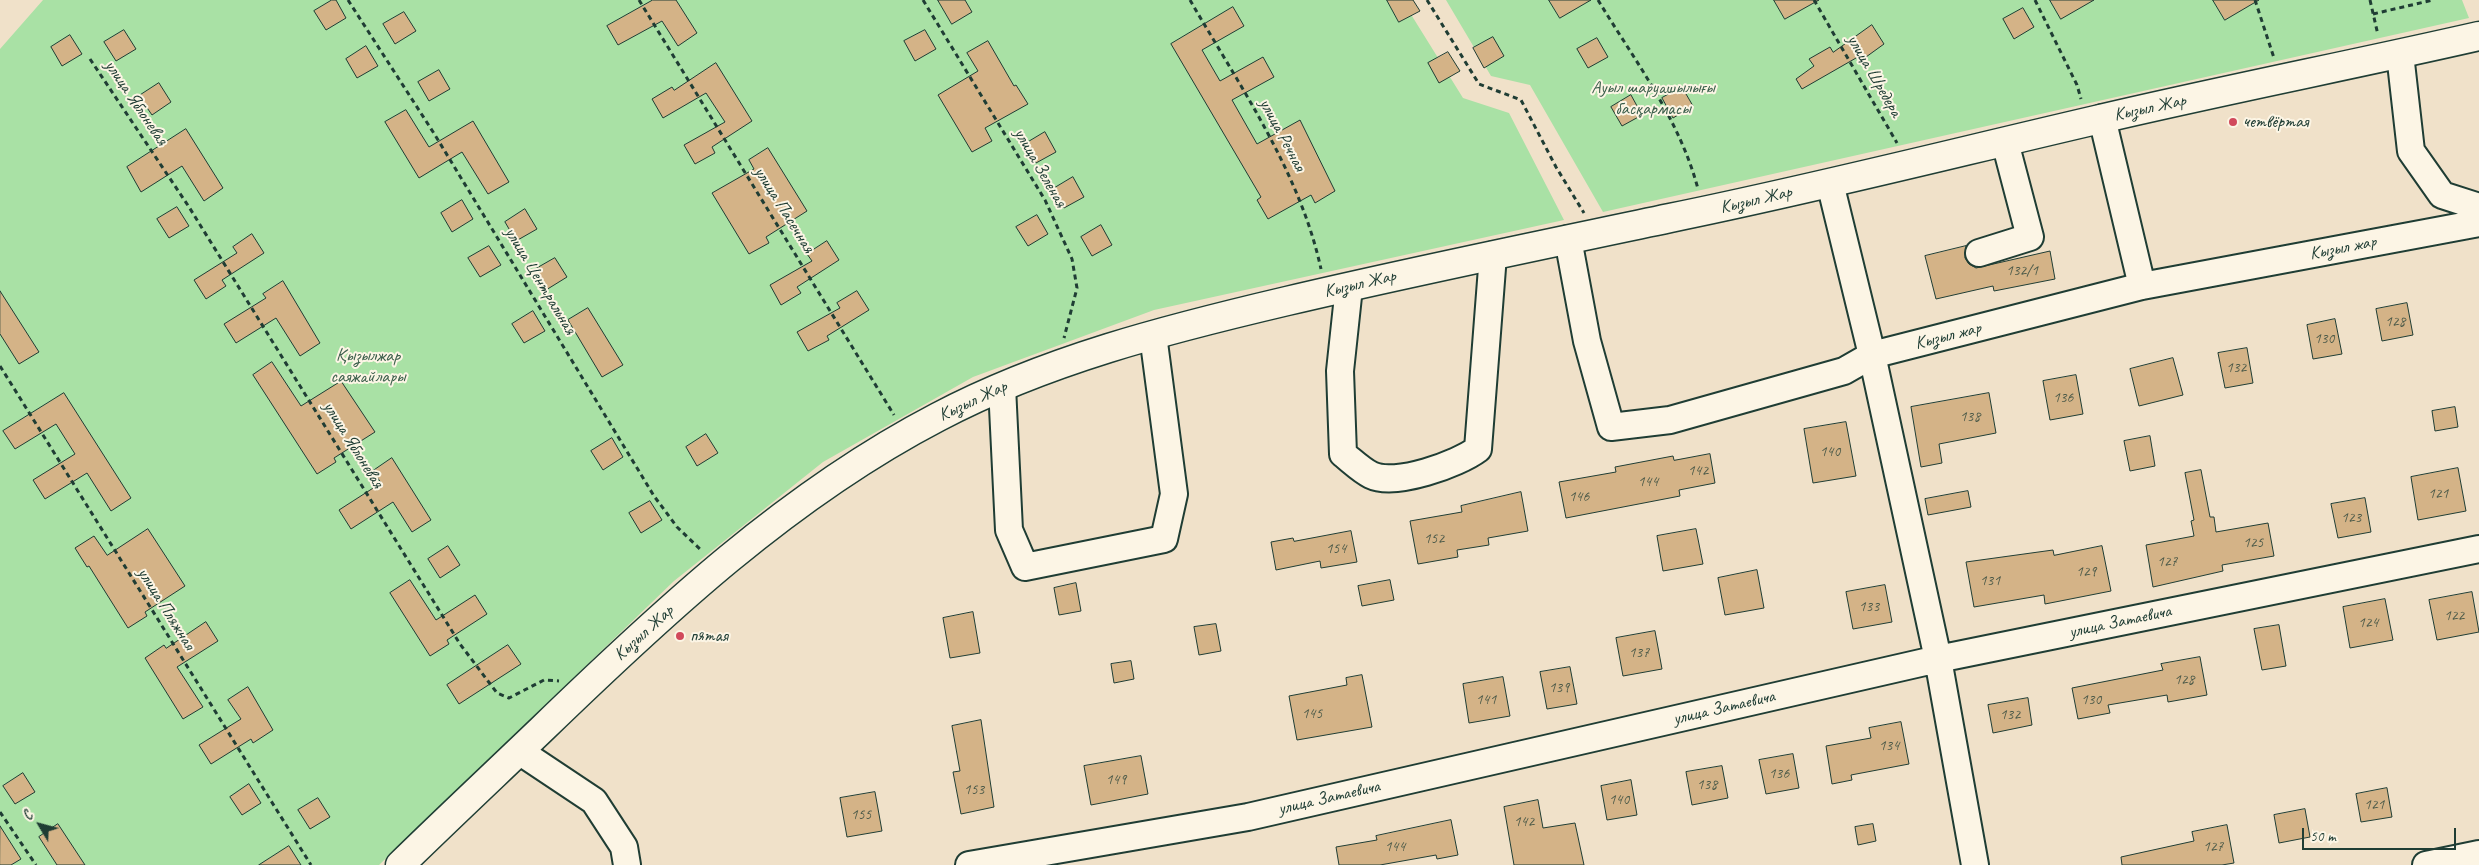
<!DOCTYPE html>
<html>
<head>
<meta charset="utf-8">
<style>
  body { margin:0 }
  #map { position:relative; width:2479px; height:865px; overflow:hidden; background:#f0e1c9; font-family:Caveat,sans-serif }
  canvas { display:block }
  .north { position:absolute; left:15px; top:800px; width:50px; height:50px; -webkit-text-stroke:4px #fcf5e5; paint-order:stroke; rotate:307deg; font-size:14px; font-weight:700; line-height:20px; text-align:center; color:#1f3d34 }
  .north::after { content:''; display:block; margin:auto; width:18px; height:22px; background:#1f3d34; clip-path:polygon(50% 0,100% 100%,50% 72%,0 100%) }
  .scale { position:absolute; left:2302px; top:828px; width:154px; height:22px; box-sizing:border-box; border:2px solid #1f3d34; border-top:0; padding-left:6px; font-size:15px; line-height:18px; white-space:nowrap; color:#1f3d34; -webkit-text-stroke:4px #fcf5e5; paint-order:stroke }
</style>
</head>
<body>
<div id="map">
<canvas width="2479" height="865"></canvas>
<div class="north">С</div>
<div class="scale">50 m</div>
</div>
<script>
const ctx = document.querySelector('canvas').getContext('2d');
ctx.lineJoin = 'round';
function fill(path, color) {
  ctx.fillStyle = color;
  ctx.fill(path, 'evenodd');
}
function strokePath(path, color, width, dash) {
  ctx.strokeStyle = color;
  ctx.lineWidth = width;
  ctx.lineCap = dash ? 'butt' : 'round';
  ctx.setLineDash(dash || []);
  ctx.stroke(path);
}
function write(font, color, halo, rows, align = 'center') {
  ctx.font = font + ' Caveat,sans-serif';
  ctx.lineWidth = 4;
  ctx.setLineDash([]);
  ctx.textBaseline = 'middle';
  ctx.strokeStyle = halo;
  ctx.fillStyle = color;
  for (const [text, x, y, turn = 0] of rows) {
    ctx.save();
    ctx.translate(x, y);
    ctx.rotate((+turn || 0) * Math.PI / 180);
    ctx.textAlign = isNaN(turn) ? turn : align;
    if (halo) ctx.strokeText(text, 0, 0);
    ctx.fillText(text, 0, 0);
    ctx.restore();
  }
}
fill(new Path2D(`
  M43 0H1402L1463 98 1509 113 1564 220 1154 310 973 377 823 462 674 581 379 865H0V49Z
  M1446 0H2462L2469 18 1603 212 1530 85 1491 76Z`), '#a9e1a5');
const building = new Path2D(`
  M332 0H336L346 18 326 30 314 11Z
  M653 0H676L697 33 678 46 662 21 618 45 607 26Z
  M938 0H965L972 12 952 24Z
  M1387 0H1413L1420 11 1399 22Z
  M1549 0H1591L1560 18Z
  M1774 0H1819L1785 19Z
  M2050 0H2094L2061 19Z
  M2213 0H2259L2225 20Z
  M1233 7 1244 26 1202 50 1220 81 1263 57 1274 77 1232 100 1257 144 1300 120 1335 191 1315 203 1311 195 1268 219 1257 200 1261 197 1171 44Z
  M2023 8 2034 27 2014 39 2003 19Z
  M404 12 416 31 395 44 383 24Z
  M1872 25 1884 44 1866 57 1863 54 1802 89 1796 79 1814 66 1809 59 1830 47 1833 52Z
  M124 30 136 49 116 61 104 42Z
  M925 30 936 49 915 61 904 41Z
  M70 35 82 54 62 66 51 47Z
  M1493 37 1504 56 1484 68 1473 48Z
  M1597 38 1608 57 1588 68 1577 49Z
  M988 41 1014 86 1016 85 1028 104 985 128 992 141 972 152 938 95 978 71 967 53Z
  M366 46 378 66 357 78 346 59Z
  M1448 52 1460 71 1439 83 1428 63Z
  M716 63 752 121 712 147 715 153 695 164 684 145 725 122 706 93 663 118 652 99 672 87 674 90Z
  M439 70 450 89 429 101 418 82Z
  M159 83 171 102 152 115 139 96Z
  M1682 87 1693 106 1673 118 1662 98Z
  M1631 95 1642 115 1622 126 1611 107Z
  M406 110 429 147 473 121 509 182 488 194 462 152 419 178 385 122Z
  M186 129 223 188 204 201 182 166 141 192 127 167Z
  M1045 132 1056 152 1036 163 1025 144Z
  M768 148 807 211 766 237 769 243 749 254 712 193 754 169 749 160Z
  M1073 177 1084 197 1064 208 1053 189Z
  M462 200 473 219 452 232 441 213Z
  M177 207 189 226 169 238 157 219Z
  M525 209 537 229 516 241 505 222Z
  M1037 215 1048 234 1028 246 1016 227Z
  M1101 225 1112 245 1092 256 1081 237Z
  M252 234 264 253 222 280 226 286 206 299 194 280 237 253 233 247Z
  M827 241 839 260 797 287 801 293 781 305 770 285 812 261 807 254Z
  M489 246 501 265 480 277 468 258Z
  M1966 246 1965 258 1969 264 1976 268 2050 251 2055 279 1994 291 1993 286 1936 299 1925 256Z
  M555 258 567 277 546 290 534 270Z
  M283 281 320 343 300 356 276 318 236 343 224 324 266 298 263 294Z
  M0 291 39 352 19 364 0 334Z
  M857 291 869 310 827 336 829 340 808 351 797 332 840 308 837 303Z
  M2407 303 2413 335 2382 341 2376 309Z
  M588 308 623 365 602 377 568 320Z
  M533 311 545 331 524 343 512 324Z
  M2335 319 2342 354 2313 359 2307 325Z
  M2247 348 2253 383 2225 388 2218 353Z
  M2173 358 2183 395 2139 406 2130 369Z
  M272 362 301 406 341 381 375 432 334 458 336 462 317 474 253 375Z
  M2076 375 2083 414 2050 420 2043 381Z
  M64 393 131 498 111 511 87 473 45 499 33 480 75 454 56 424 15 449 3 431Z
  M1989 393 1996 433 1939 444 1942 463 1921 467 1911 407Z
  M2455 407 2458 427 2435 431 2432 411Z
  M1846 422 1856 476 1813 483 1804 429Z
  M706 434 718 453 697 466 686 447Z
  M2150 436 2155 466 2130 471 2124 441Z
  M612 438 623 457 603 470 591 451Z
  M1710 454 1715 483 1679 490 1680 496 1566 518 1559 482 1616 472 1615 467 1673 456 1674 460Z
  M392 458 431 520 412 532 393 502 351 529 339 510 381 483 373 471Z
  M2458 468 2466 511 2418 520 2411 477Z
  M2201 470 2210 517H2214L2216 532 2268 523 2274 556 2222 565 2223 571 2153 587 2146 545 2194 536 2191 521 2194 520 2185 473Z
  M1968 491 1971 507 1928 515 1925 499Z
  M1521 492 1528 531 1488 538 1489 545 1457 550 1458 557 1418 564 1410 521 1462 512 1461 506Z
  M2365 498 2371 532 2338 538 2331 504Z
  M650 501 662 520 641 533 629 513Z
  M148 529 185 586 145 612 147 616 128 628 89 566 87 567 75 548 94 536 107 555Z
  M1696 529 1703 564 1663 571 1657 536Z
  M1351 531 1357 562 1321 568 1320 561 1276 570 1271 542 1293 538 1294 541Z
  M448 546 460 565 440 578 428 559Z
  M2102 546 2111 591 2045 604 2044 595 1974 607 1966 562 2053 550 2054 555Z
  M1757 570 1764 608 1725 615 1718 578Z
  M410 580 436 620 475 595 487 614 447 640 449 644 430 656 390 593Z
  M1390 580 1394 600 1362 606 1358 586Z
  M1076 583 1081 611 1059 615 1054 588Z
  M1885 585 1892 622 1853 629 1846 592Z
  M2472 592 2479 632 2437 640 2429 600Z
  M2385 599 2393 640 2350 648 2343 607Z
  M973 612 980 653 950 658 943 618Z
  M206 622 218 641 177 667 203 707 183 719 145 658 164 645 166 648Z
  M1216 624 1221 651 1199 655 1194 627Z
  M2279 625 2286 666 2262 670 2254 629Z
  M1655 631 1662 669 1623 676 1616 638Z
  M508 645 521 664 459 704 447 685Z
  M2200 657 2207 695 2168 702 2167 695 2108 705 2110 713 2078 719 2072 688 2163 670 2161 664Z
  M1131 661 1134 679 1114 683 1111 664Z
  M1570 667 1577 704 1547 709 1540 672Z
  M1362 675 1372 727 1297 740 1289 696 1347 685 1346 678Z
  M1503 677 1510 716 1469 723 1463 684Z
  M248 687 273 730 253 743 251 739 211 764 199 745 241 719 228 700Z
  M2028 698 2032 725 1993 733 1988 705Z
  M981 720 994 807 961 814 953 772 960 771 952 726Z
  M1901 722 1909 764 1851 775 1852 780 1832 784 1826 746 1871 738 1869 728Z
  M1793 754 1799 788 1766 794 1759 760Z
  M1141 756 1148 794 1091 805 1084 766Z
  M1722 766 1728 798 1692 805 1686 772Z
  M23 773 35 792 15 804 3 786Z
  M1631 780 1637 815 1607 820 1601 786Z
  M249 784 261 803 242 815 230 797Z
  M2387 788 2392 817 2361 822 2356 794Z
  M875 792 882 831 847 837 840 798Z
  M318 798 330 817 310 829 298 810Z
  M1538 800 1543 828 1575 823 1584 865H1514L1504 807Z
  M2305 809 2310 837 2279 843 2274 815Z
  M1451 820 1458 855 1437 859 1436 855 1380 865H1339L1336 847 1377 840 1376 836Z
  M58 824 85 865H57L39 837Z
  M1873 824 1876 841 1858 845 1855 827Z
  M2227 825 2234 863 2222 865H2122L2121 857 2194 841 2192 832Z
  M0 826 21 859 11 865H0Z
  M289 846 301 865H259Z`);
fill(building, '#d4b387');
strokePath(building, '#1f3d34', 1);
const minor = new Path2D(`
  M2400 54 2411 151 2442 195 2479 207
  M2102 118 2142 286
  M1830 183 1872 355 1938 659 1975 865
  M1568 239 1587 341 1611 427 1670 420 1844 371 1872 355 2142 286 2479 223
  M1979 253 2030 237 2005 142
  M1349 287 1340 371 1343 454C1352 461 1361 470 1371 475 1395 487 1458 464 1478 449L1493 255
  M1002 387 1009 530 1025 567 1164 539 1174 494 1153 335
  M519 751 594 801 624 847 627 865
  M969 865 1248 817 1938 659 2479 549
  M2426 865 2479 854`);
const major = new Path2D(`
  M400 865C447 819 494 775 541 730 662 613 788 495 938 417 1046 360 1168 329 1287 301 1414 271 1542 245 1670 218 1813 189 1954 153 2096 120 2223 90 2352 65 2479 36`);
strokePath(minor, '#1f3d34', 30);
strokePath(major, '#1f3d34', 31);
strokePath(new Path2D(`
  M348 0 435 135 654 496 677 527 702 551
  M639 0 894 415
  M923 0 1045 200 1072 259 1077 288 1064 338
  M1190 0C1239 85 1300 172 1321 269
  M1427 0 1479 84 1521 100 1556 167 1584 213
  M1598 0C1635 61 1680 120 1698 189
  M1814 0 1897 143
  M2035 0 2077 85 2081 99
  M2255 0 2274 58
  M2370 0 2378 35
  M2373 14 2433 0
  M90 59 189 207 460 644 497 693 509 698 544 680 559 681
  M0 366 311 865
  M0 812 36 865`), '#1f3d34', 3, [5, 4]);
strokePath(minor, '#fcf5e5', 26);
strokePath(major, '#fcf5e5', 28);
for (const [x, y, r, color] of [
  [2233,122,5,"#d1495b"],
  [680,636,5,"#d1495b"]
]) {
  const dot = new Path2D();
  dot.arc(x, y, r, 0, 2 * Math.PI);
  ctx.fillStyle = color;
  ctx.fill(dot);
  strokePath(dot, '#fcf5e5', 2);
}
write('15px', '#4c5a49', null, [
  ["132/1",2022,271],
  ["128",2395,322],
  ["130",2324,339],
  ["132",2236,368],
  ["136",2063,398],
  ["138",1970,417],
  ["140",1830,452],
  ["142",1698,471],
  ["144",1648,482],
  ["121",2438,494],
  ["146",1579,497],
  ["123",2351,518],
  ["152",1434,539],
  ["125",2253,543],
  ["154",1336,549],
  ["127",2167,562],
  ["129",2086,572],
  ["131",1990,581],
  ["133",1869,607],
  ["122",2454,616],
  ["124",2368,623],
  ["137",1639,653],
  ["128",2184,680],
  ["139",1559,688],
  ["141",1486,700],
  ["130",2091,700],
  ["145",1312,714],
  ["132",2010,715],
  ["134",1889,746],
  ["136",1779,774],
  ["149",1116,780],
  ["138",1707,785],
  ["153",974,790],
  ["140",1619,800],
  ["121",2374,805],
  ["155",861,815],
  ["142",1524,822],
  ["144",1395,847],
  ["127",2213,847]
]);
write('18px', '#1f3d34', '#fcf5e5', [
  ["улица Шредера",1874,76,60],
  ["улица Яблоневая",136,103,56],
  ["Кызыл Жар",2150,108,-12],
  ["улица Речная",1282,135,62],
  ["улица Зеленая",1040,168,60],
  ["Кызыл Жар",1756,200,-13],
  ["улица Пасечная",784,210,58],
  ["Кызыл жар",2343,248,-11],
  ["улица Центральная",540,281,59],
  ["Кызыл Жар",1360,284,-13],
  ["Кызыл жар",1948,336,-14],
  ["Кызыл Жар",973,401,-25],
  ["улица Яблоневая",353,445,58],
  ["улица Пляжная",166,609,58],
  ["улица Затаевича",2120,622,-12],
  ["Кызыл Жар",644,633,-42],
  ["улица Затаевича",1724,708,-13],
  ["улица Затаевича",1329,798,-13]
]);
write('18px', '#3b5e4b', '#fcf5e5', [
  ["Ауыл шаруашылығы",1653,88],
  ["басқармасы",1653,109],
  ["Қызылжар",368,356],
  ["саяжайлары",368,377]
]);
write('18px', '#1f3d34', '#fcf5e5', [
  ["четвёртая",2243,122],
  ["пятая",690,636]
], 'left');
</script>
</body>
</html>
